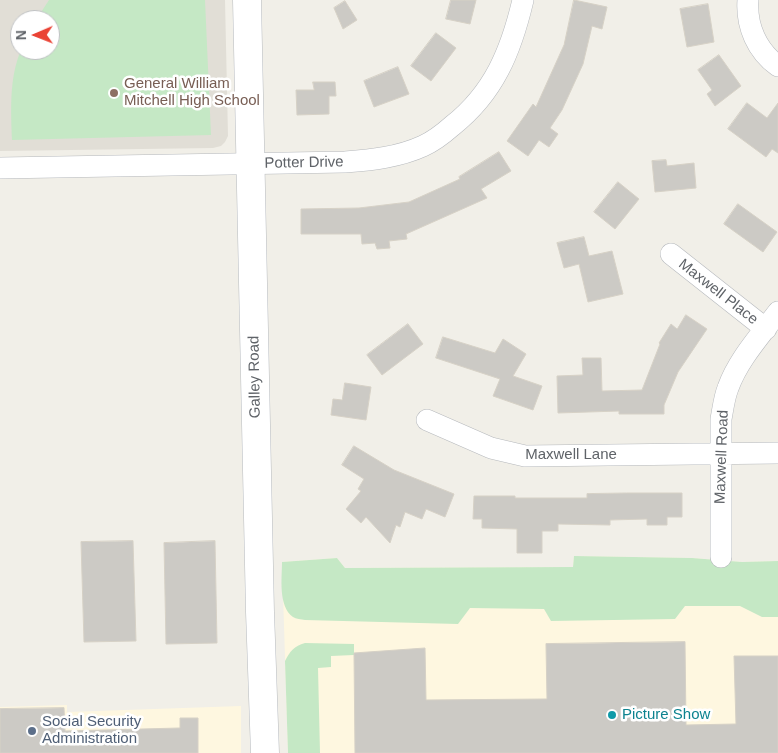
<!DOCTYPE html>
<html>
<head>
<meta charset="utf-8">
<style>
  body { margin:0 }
  #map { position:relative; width:778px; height:753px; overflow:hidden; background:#f1efe8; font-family:Helvetica,sans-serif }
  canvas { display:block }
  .north { position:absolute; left:10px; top:10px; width:50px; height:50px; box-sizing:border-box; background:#fff; border:1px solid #bfc1c3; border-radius:50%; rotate:269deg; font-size:14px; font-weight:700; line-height:20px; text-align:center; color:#5f6368 }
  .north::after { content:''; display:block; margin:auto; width:18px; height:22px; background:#ea4335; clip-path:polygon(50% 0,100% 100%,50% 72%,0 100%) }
</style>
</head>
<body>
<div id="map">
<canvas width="778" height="753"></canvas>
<div class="north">N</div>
</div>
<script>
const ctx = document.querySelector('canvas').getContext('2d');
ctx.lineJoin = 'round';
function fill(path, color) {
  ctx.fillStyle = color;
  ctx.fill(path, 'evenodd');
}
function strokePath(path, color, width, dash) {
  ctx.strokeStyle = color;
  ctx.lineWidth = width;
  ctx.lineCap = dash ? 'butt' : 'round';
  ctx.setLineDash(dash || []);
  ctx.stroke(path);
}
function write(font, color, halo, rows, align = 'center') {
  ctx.font = font + ' Helvetica,sans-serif';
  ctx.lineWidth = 5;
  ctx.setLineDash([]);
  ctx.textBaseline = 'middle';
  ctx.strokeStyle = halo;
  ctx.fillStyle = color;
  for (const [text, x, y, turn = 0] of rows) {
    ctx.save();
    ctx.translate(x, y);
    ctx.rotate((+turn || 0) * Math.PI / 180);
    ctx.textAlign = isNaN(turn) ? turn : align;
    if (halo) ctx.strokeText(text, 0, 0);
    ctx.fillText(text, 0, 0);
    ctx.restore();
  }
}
fill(new Path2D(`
  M574 556 692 558 742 562 778 561V753H288L282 562 337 558 345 568 573 567Z
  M67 705V712L241 706V753H0V707Z`), '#fef7e0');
fill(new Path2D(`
  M0 0H225L228 136 225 142 221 146 213 148 0 151ZM20 20H50V50H20Z`), '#e1ded6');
fill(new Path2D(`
  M49 0H205L211 135 12 140C11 110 9 78 21 50H50V20H36Z
  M574 556 692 558 742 562 778 561V617H762L740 606H685L675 619 551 621 544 609 470 608 458 624 305 620C301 619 296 619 293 617 278 606 282 578 282 562L337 558 345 568 573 567Z
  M305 643 354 644V655L331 656V667L318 668 320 753H288L285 661C290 651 294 646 305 643Z`), '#c5e8c5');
const building = new Path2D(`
  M451 0H476L470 24 446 19Z
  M574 0 607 7 602 29 592 26 583 64 562 110 550 128 558 134 549 147 539 140 528 156 507 141 533 104 536 107 564 45Z
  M345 1 357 20 343 29 334 8Z
  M708 4 714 42 687 47 680 9Z
  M436 33 456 48 431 81 411 66Z
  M719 55 741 86 715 106 707 94 712 90 698 70Z
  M398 67 409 94 374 107 364 81Z
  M313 82H335L336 96H329V114L297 115 296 90H314Z
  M747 103 767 118 778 103V153L772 149 766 157 728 129Z
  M499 152 511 171 481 189 487 198 406 234 407 239 389 241 390 248 377 249 375 243 362 244 361 234H301V209L359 208 409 202 460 179 459 177Z
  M666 160 667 166 694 163 696 188 655 192 652 161Z
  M618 182 639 199 615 229 594 212Z
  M738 204 777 232 763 252 724 224Z
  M584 237 589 256 612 251 623 294 588 302 579 264 564 268 557 243Z
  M686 315 707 329 678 372 664 405V414H619V411L558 413 557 376 583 375 582 358H601L602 391 642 390 660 344 659 343 671 324 677 329Z
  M408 324 423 344 382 375 367 355Z
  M443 337 495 353 503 339 526 354 513 376 542 386 533 410 493 396 500 379 436 358Z
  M345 383 371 387 366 420 331 415 333 399 342 400Z
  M354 446 394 470 454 494 445 517 426 509 422 519 405 512 400 527 396 525 390 543 366 517 361 523 346 509 361 491 358 489 364 479 342 465Z
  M627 493H682V517H667V525H647V519L610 520V525L558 524V531H542V553H517V529L482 528V519H473L474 496H515V498H587V494Z
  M133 541 136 641 84 642 81 542Z
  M215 541 217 643 166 644 164 543Z
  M685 642 686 725 736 724 734 656H778V753H355L354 653 425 648 426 700 547 699 546 644Z
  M64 708 65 731 180 728V718H198V753H0V709Z`);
fill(building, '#cccac5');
strokePath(building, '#d6d1c6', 1);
const street = new Path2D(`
  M748 0C746 26 757 51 778 66
  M0 168 345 162C372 160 399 157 423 146 434 141 443 134 452 126 494 93 511 51 523 0
  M671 254 766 329
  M427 420 491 448 525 456 778 453
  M721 557V419C723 409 724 398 728 388 738 360 760 336 778 312`);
const secondary = new Path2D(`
  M247 0 260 612 265 753`);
strokePath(street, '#b5b8bc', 22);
strokePath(secondary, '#b6babf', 29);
strokePath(street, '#fff', 21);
strokePath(secondary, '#fff', 28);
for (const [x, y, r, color] of [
  [114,93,5,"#8d6e63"],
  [612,715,5,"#0f9aa8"],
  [32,731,5,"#5c6f8a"]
]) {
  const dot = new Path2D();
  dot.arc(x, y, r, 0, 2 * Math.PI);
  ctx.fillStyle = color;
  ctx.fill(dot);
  strokePath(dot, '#fff', 2);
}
write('15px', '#785e54', '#fff', [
  ["General William",124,84],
  ["Mitchell High School",124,101]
], 'left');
write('15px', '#5f6368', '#fff', [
  ["Potter Drive",304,163,-1],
  ["Maxwell Place",718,292,38],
  ["Galley Road",255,377,-91],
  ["Maxwell Lane",571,455],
  ["Maxwell Road",722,457,-88]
]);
write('15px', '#0d838f', '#fff', [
  ["Picture Show",622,715]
], 'left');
write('15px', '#4e5e75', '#fff', [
  ["Social Security",42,722],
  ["Administration",42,739]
], 'left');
</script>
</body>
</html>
